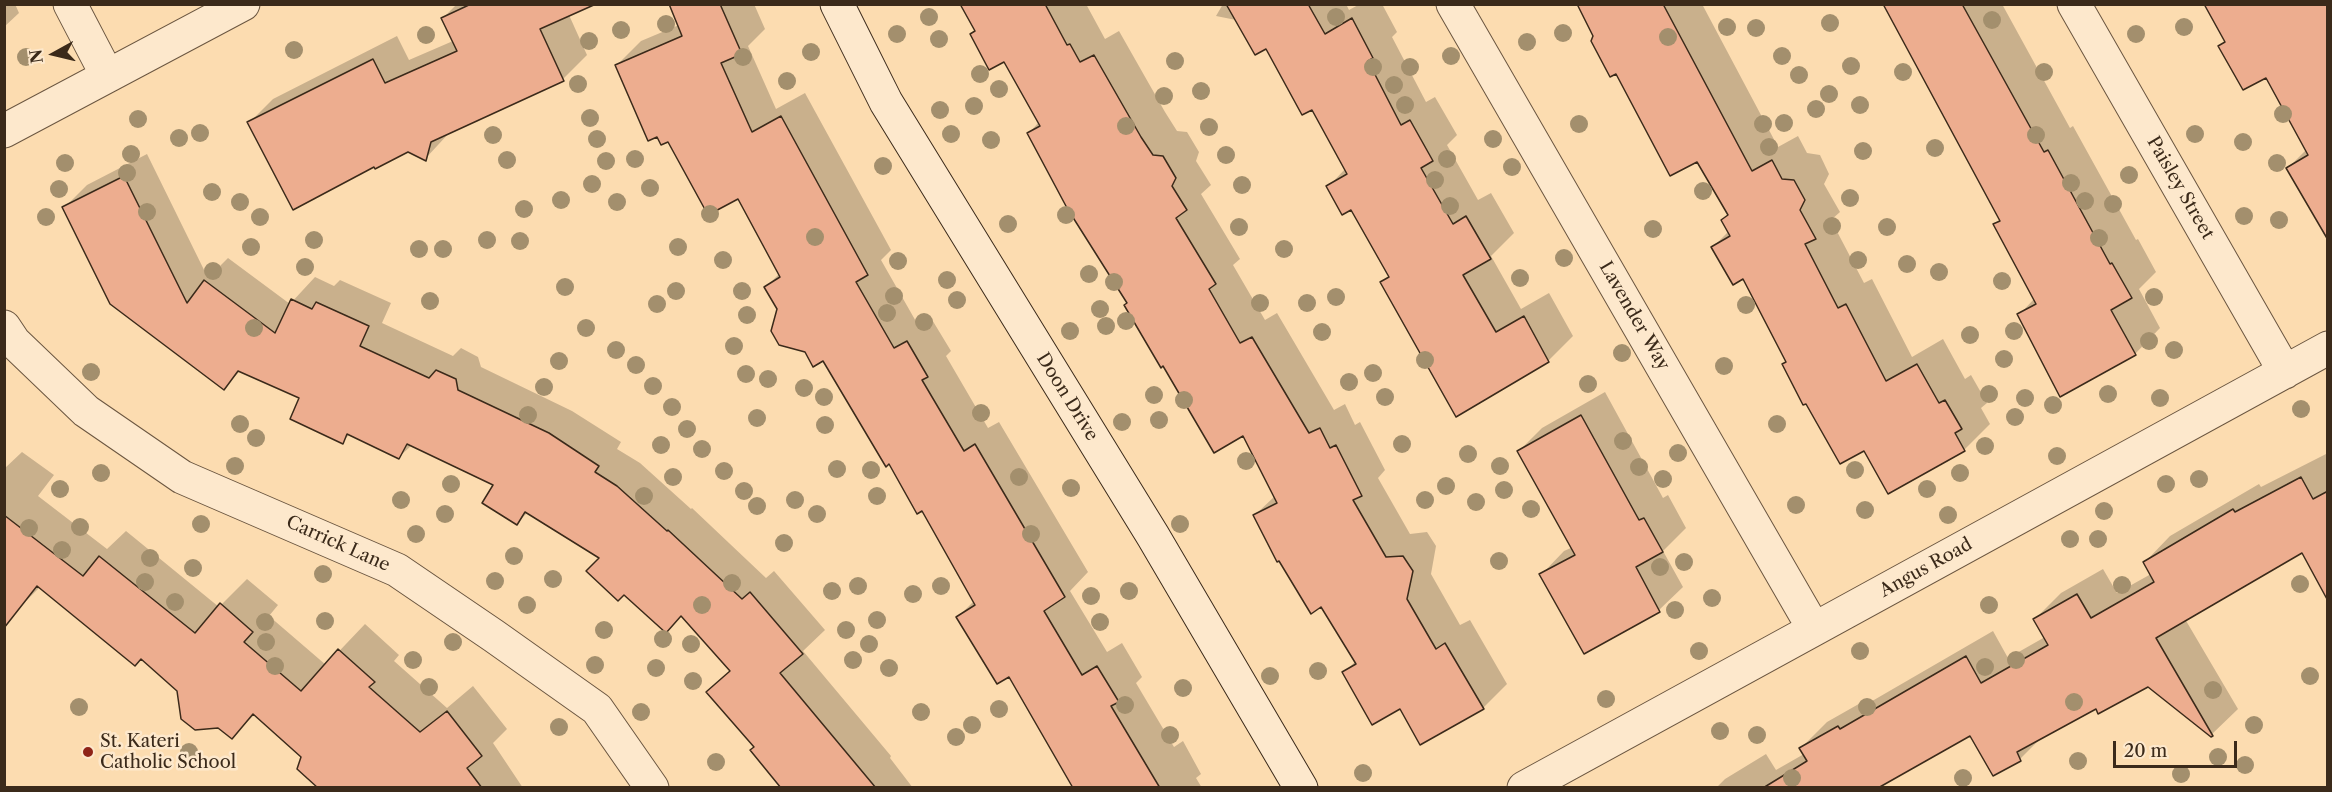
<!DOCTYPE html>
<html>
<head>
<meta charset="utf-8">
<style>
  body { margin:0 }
  #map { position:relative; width:2332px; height:792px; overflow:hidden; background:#fcdcb0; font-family:"Libre Caslon Text",serif }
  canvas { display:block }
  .frame { position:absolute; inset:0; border:6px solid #3b2a1a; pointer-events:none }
  .north { position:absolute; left:24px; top:24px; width:60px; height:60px; -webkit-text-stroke:4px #fde8cc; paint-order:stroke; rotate:262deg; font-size:16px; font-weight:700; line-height:24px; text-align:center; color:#3b2a1a }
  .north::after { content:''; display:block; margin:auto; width:21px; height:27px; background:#3b2a1a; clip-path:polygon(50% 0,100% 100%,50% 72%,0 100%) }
  .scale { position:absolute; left:2113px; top:741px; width:124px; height:27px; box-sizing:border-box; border:3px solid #3b2a1a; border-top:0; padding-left:8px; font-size:18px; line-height:21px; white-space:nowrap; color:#3b2a1a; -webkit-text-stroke:4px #fde8cc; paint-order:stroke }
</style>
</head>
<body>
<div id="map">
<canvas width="2332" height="792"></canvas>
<div class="frame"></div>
<div class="north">N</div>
<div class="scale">20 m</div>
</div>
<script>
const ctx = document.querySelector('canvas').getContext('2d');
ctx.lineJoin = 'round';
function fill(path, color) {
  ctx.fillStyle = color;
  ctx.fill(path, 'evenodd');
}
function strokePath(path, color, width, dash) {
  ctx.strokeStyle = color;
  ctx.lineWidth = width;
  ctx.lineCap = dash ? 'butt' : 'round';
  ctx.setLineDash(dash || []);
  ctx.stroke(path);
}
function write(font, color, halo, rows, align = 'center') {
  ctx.font = font + ' "Libre Caslon Text",serif';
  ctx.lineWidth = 5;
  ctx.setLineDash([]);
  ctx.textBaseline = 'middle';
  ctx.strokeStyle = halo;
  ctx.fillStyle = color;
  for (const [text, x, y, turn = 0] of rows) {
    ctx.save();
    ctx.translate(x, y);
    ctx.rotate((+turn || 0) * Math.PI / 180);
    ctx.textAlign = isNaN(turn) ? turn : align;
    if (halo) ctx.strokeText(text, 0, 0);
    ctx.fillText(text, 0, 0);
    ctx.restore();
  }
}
fill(new Path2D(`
  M4 4H15L19 13 4 27Z
  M457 4H592L569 15 587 55 563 79 450 132 425 159 408 150 249 123 273 99 397 36 409 60 453 41 443 18Z
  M670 4H754L765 29 748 46 776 109 805 93 891 250 881 260 918 325 931 318 951 351 946 356 988 428 999 422 1088 572 1070 591 1107 652 1122 643 1142 677 1136 683 1174 747 1183 741 1201 774 1196 778 1202 788H1084L1009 675 958 617 974 601 922 509 890 462 824 359 779 309 766 287 780 273 739 197 669 140 617 65 641 41 679 25Z
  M962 4H1086L1105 39 1119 31 1165 112 1177 131 1187 132 1199 152 1196 161 1211 185 1201 194 1240 259 1233 265 1265 320 1277 313 1334 410 1345 404 1355 425 1360 422 1385 470 1378 478 1410 534 1427 532 1436 546 1431 574 1460 625 1470 620 1507 684 1483 708 1401 707 1344 672 1356 661 1322 605 1255 515 1275 496 1243 434 1163 364 1029 133 1039 122 1004 60 971 34 976 30Z
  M1223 4H1346L1349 10 1360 4H1382L1397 32 1392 37 1426 102 1435 97 1457 135 1447 145 1478 200 1491 193 1514 233 1491 256 1521 309 1549 293 1573 336 1548 361 1382 282 1390 275 1352 208 1328 187 1346 168 1312 108 1267 47 1236 20 1216 16Z
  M1578 4H1702L1778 147 1798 136 1807 153 1820 155 1829 174 1824 184 1840 212 1831 220 1864 283 1872 279 1912 357 1943 339 1965 379 1971 375 1987 403 1981 408 1990 424 1964 450 1864 449 1784 364 1787 361 1743 277 1713 247 1729 231 1722 220 1728 214 1697 160 1595 36Z
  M1886 4H2002L2070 128 2073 126 2136 240 2138 239 2156 272 2139 289 2160 328 2135 354 2019 315 2034 299 1994 225 2000 219Z
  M2328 4V237L2288 168 2307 149 2267 76 2220 46 2226 41Z
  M147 154 208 278 228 258 290 304 315 277 334 286 340 280 391 303 382 323 453 356 461 348 478 357 481 367 572 411 621 442 617 449 640 463 691 509 692 508 766 578 774 571 825 630 803 651 891 756 890 758 913 788H783L756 746 708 692 731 670 682 615 601 558 528 512 517 523 495 485 412 445 399 457 350 434 342 442 301 398 241 370 224 388 64 208 87 185Z
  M1605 392 1663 498 1668 495 1686 528 1663 551 1683 587 1659 610 1584 652 1541 575 1564 551 1573 547 1519 451 1542 428Z
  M22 452 54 475 38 496 107 549 126 531 219 607 247 579 278 605 269 616 326 665 365 624 399 655 394 661 447 708 473 686 507 729 493 743 523 788H374L303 756 255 714 232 737 141 658 40 587 17 610 4 601V469Z
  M2328 453V582L2303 551 2185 619 2238 709 2211 735 2148 686 2096 707 2043 736 2020 759 1971 734 1875 788H1716L1725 779 1766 754 1776 770 1804 754 1801 748 1827 722 1864 701 1867 704 1993 631 2008 658 2045 637 2035 619 2061 593 2103 569 2117 593 2151 574 2145 562 2170 536 2259 484 2261 487Z`), '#0003');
const building = new Path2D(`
  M471 4H596L540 29 564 81 431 142 426 161 408 152 375 169 374 167 293 210 247 122 373 59 385 83 457 51 441 18Z
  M669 4H720L742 54 721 63 752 132 781 116 868 275 856 282 894 348 907 341 928 377 922 380 964 451 975 444 1065 597 1044 611 1082 675 1097 666 1119 702 1111 706 1160 788H1073L1009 677 997 684 956 617 975 605 922 511 917 514 889 464 886 467 823 361 813 367 805 352 779 345 771 331 777 309 764 287 780 277 738 199 708 215 668 142 661 145 657 137 648 141 615 65 682 36Z
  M960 4H1045L1067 45 1070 44 1080 62 1094 55 1141 137 1153 155 1163 156 1176 178 1172 186 1187 210 1176 218 1216 284 1209 289 1240 343 1252 337 1309 433 1320 428 1330 448 1336 445 1362 496 1353 500 1386 557 1403 556 1413 571 1407 599 1436 649 1445 643 1484 709 1420 745 1400 709 1372 725 1342 672 1356 664 1321 607 1311 614 1279 561 1277 562 1253 515 1277 503 1243 436 1214 453 1163 366 1161 368 1124 305 1127 303 1067 208 1027 133 1040 126 1004 62 989 70 970 34 975 31Z
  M1226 4H1308L1325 34 1352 18 1373 58 1368 61 1401 125 1410 120 1433 161 1421 168 1453 224 1466 216 1491 259 1463 275 1496 332 1524 316 1549 362 1456 417 1380 282 1389 277 1351 210 1342 215 1326 186 1347 174 1312 110 1302 115 1266 49 1255 55Z
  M1577 4H1663L1752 171 1772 160 1782 179 1794 180 1805 200 1800 210 1816 239 1805 244 1838 308 1846 304 1886 381 1917 364 1939 403 1945 400 1962 429 1955 433 1965 451 1888 494 1864 451 1840 464 1806 404 1803 405 1782 364 1786 362 1743 279 1733 285 1711 247 1730 236 1721 220 1728 215 1697 162 1670 176 1616 74 1610 77 1591 41 1593 36Z
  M1883 4H1962L2044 152 2048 150 2110 264 2112 263 2132 298 2111 310 2136 355 2060 397 2017 314 2036 304 1993 224 2000 221Z
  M2204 4H2328V240L2286 168 2308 155 2266 78 2243 90 2218 46 2225 42Z
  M124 176 187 303 204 280 275 333 291 299 312 309 316 302 369 326 360 346 429 378 436 370 456 379 458 390 549 433 599 466 595 472 617 486 667 531 668 530 742 599 750 592 803 654 780 673 876 788H781L750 750 754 747 706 692 730 671 681 616 666 633 624 595 618 601 586 571 599 558 525 512 517 525 482 503 493 485 407 444 399 459 347 434 343 444 290 419 299 398 238 371 224 390 110 304 62 207Z
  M1581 415 1639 520 1644 518 1663 552 1636 567 1660 612 1584 654 1539 574 1575 555 1517 451Z
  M2301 477 2313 499 2328 491V601L2302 553 2156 638 2213 736 2211 737 2148 687 2098 714 2096 709 2017 752 2021 761 1993 776 1970 736 1878 788H1763L1807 761 1799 748 1838 726 1840 729 1966 656 1981 683 2048 645 2033 619 2077 594 2091 618 2154 582 2143 562 2233 509 2235 512Z
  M4 515 83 576 99 556 195 633 220 603 253 632 244 642 301 691 338 649 375 682 369 687 420 732 447 711 482 756 467 768 482 788H318L297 769 301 757 253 714 232 739 218 728 195 730 181 719 177 691 141 659 135 666 37 586 4 628Z`);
fill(building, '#edad8f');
strokePath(building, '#3b2a1a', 1.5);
const street = new Path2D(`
  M70 4 107 75
  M1453 4 1814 629
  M2074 4 2285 372
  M4 131 243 4
  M4 327 14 342 86 411 182 477 397 570 494 636 597 709 652 788
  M1524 788 2328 348`);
const secondary = new Path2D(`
  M837 4 886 102 1153 536 1301 788`);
strokePath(street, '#6b5640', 35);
strokePath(secondary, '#3b2a1a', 35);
strokePath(street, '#fde8cc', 33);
strokePath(secondary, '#fde8cc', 33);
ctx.fillStyle = '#a38f6d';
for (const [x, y] of [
  [929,17],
  [1336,17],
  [1992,20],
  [1830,23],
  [666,24],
  [1727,27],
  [2184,27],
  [1756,28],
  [621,30],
  [1563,33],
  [897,34],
  [2136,34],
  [426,35],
  [1668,37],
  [939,39],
  [589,41],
  [1527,42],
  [294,50],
  [811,52],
  [1451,56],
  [1782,56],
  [26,57],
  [743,57],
  [1175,61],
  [1851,66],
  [1373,67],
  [1410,67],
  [1903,72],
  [2044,72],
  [980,74],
  [1799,75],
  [787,81],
  [578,84],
  [1394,85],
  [999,89],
  [1201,91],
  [1829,94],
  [1164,96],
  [1405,105],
  [1860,105],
  [974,106],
  [1816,109],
  [940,110],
  [2283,114],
  [590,118],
  [138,119],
  [1784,123],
  [1579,124],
  [1763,124],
  [1126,126],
  [1209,127],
  [200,133],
  [951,134],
  [2195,134],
  [493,135],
  [2036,135],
  [179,138],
  [597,139],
  [1493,139],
  [991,140],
  [2243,142],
  [1769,147],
  [1935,148],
  [1863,151],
  [131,154],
  [1226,155],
  [635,159],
  [1447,159],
  [507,160],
  [606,161],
  [65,163],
  [2277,163],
  [883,166],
  [1512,167],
  [127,173],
  [2129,175],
  [1435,180],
  [2071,183],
  [592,184],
  [1242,185],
  [650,188],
  [59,189],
  [1703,191],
  [212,192],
  [1850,198],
  [561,200],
  [2085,201],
  [240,202],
  [617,202],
  [2113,204],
  [1450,206],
  [524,209],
  [147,212],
  [710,214],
  [1066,215],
  [2244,216],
  [46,217],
  [260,217],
  [2279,220],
  [1008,224],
  [1832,226],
  [1239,227],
  [1887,227],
  [1653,229],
  [815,237],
  [2099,238],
  [314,240],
  [487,240],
  [520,241],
  [251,247],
  [678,247],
  [419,249],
  [443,249],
  [1284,249],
  [1564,258],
  [723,260],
  [1858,260],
  [898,261],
  [1907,264],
  [305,267],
  [213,271],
  [1939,272],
  [1089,274],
  [1520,278],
  [947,280],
  [2002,281],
  [1114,282],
  [565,287],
  [676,291],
  [742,291],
  [894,296],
  [1336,297],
  [2154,297],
  [957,300],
  [430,301],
  [1260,303],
  [1307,303],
  [657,304],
  [1746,305],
  [1100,309],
  [887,313],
  [747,315],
  [1126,321],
  [924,322],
  [1106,326],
  [254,328],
  [586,328],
  [1070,331],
  [2014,331],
  [1322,332],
  [1970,335],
  [2149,341],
  [734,346],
  [616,350],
  [2174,350],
  [1622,353],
  [2004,359],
  [1425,360],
  [559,361],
  [636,365],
  [1724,366],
  [91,372],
  [1373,373],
  [746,374],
  [768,379],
  [1349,382],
  [1588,384],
  [653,386],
  [544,387],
  [804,388],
  [1989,394],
  [2108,394],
  [1154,395],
  [824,397],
  [1385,397],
  [2025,398],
  [2160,398],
  [1184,400],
  [2053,405],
  [672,407],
  [2301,409],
  [981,413],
  [528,415],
  [2015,417],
  [757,418],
  [1159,420],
  [1122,422],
  [240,424],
  [1777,424],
  [825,425],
  [687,429],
  [256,438],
  [1623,441],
  [1402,444],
  [661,445],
  [1985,446],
  [702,449],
  [1678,453],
  [1468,454],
  [2057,456],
  [1246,461],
  [235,466],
  [1500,466],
  [1639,467],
  [837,469],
  [871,470],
  [1855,470],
  [724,471],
  [101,473],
  [1960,473],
  [673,477],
  [1019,477],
  [1663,479],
  [2199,479],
  [451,484],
  [2166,484],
  [1446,486],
  [1071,488],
  [60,489],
  [1927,489],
  [1504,490],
  [744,491],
  [644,496],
  [877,496],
  [401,500],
  [795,500],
  [1425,500],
  [1476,502],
  [1796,505],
  [757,506],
  [1531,509],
  [1865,510],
  [2104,511],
  [445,514],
  [817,514],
  [1948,515],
  [201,524],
  [1180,524],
  [80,527],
  [29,528],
  [416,534],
  [1031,534],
  [2070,539],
  [2098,539],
  [784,543],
  [62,550],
  [514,556],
  [150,558],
  [1499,561],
  [1684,562],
  [1660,567],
  [193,568],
  [323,574],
  [553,579],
  [495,581],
  [145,582],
  [732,583],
  [2300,584],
  [2122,585],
  [858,586],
  [941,586],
  [832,591],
  [1129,591],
  [913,594],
  [1091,596],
  [1712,598],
  [175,602],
  [527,605],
  [702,605],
  [1989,605],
  [1675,610],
  [877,620],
  [325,621],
  [265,622],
  [1100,622],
  [604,630],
  [846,630],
  [663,639],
  [266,642],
  [453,642],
  [691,644],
  [869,644],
  [1699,651],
  [1860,651],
  [413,660],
  [853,660],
  [2016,660],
  [595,665],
  [275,666],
  [1985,667],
  [656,668],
  [889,668],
  [1318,671],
  [1270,676],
  [2310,676],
  [693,681],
  [429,687],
  [1183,688],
  [2213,690],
  [1606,699],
  [2074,702],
  [1125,705],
  [79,707],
  [1867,707],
  [999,709],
  [641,712],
  [921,712],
  [972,725],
  [2254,725],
  [559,727],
  [1720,731],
  [1170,735],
  [1757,735],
  [956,737],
  [189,752],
  [2218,757],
  [2078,761],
  [716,762],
  [2245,765],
  [1363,773],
  [2181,774],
  [1792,778],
  [1963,778]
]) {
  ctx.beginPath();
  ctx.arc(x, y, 9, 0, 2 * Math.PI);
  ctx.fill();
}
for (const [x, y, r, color] of [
  [88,752,6,"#8f2418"]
]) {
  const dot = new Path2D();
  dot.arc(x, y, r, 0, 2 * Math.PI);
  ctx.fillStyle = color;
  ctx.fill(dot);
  strokePath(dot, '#fde8cc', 2);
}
write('18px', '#3b2a1a', '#fde8cc', [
  ["Paisley Street",2180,188,60],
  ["Lavender Way",1634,316,60],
  ["Doon Drive",1067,397,58],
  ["Carrick Lane",338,544,24],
  ["Angus Road",1926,568,-29]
]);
write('18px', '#3b2a1a', '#fde8cc', [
  ["St. Kateri",100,742],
  ["Catholic School",100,763]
], 'left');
</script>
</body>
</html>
